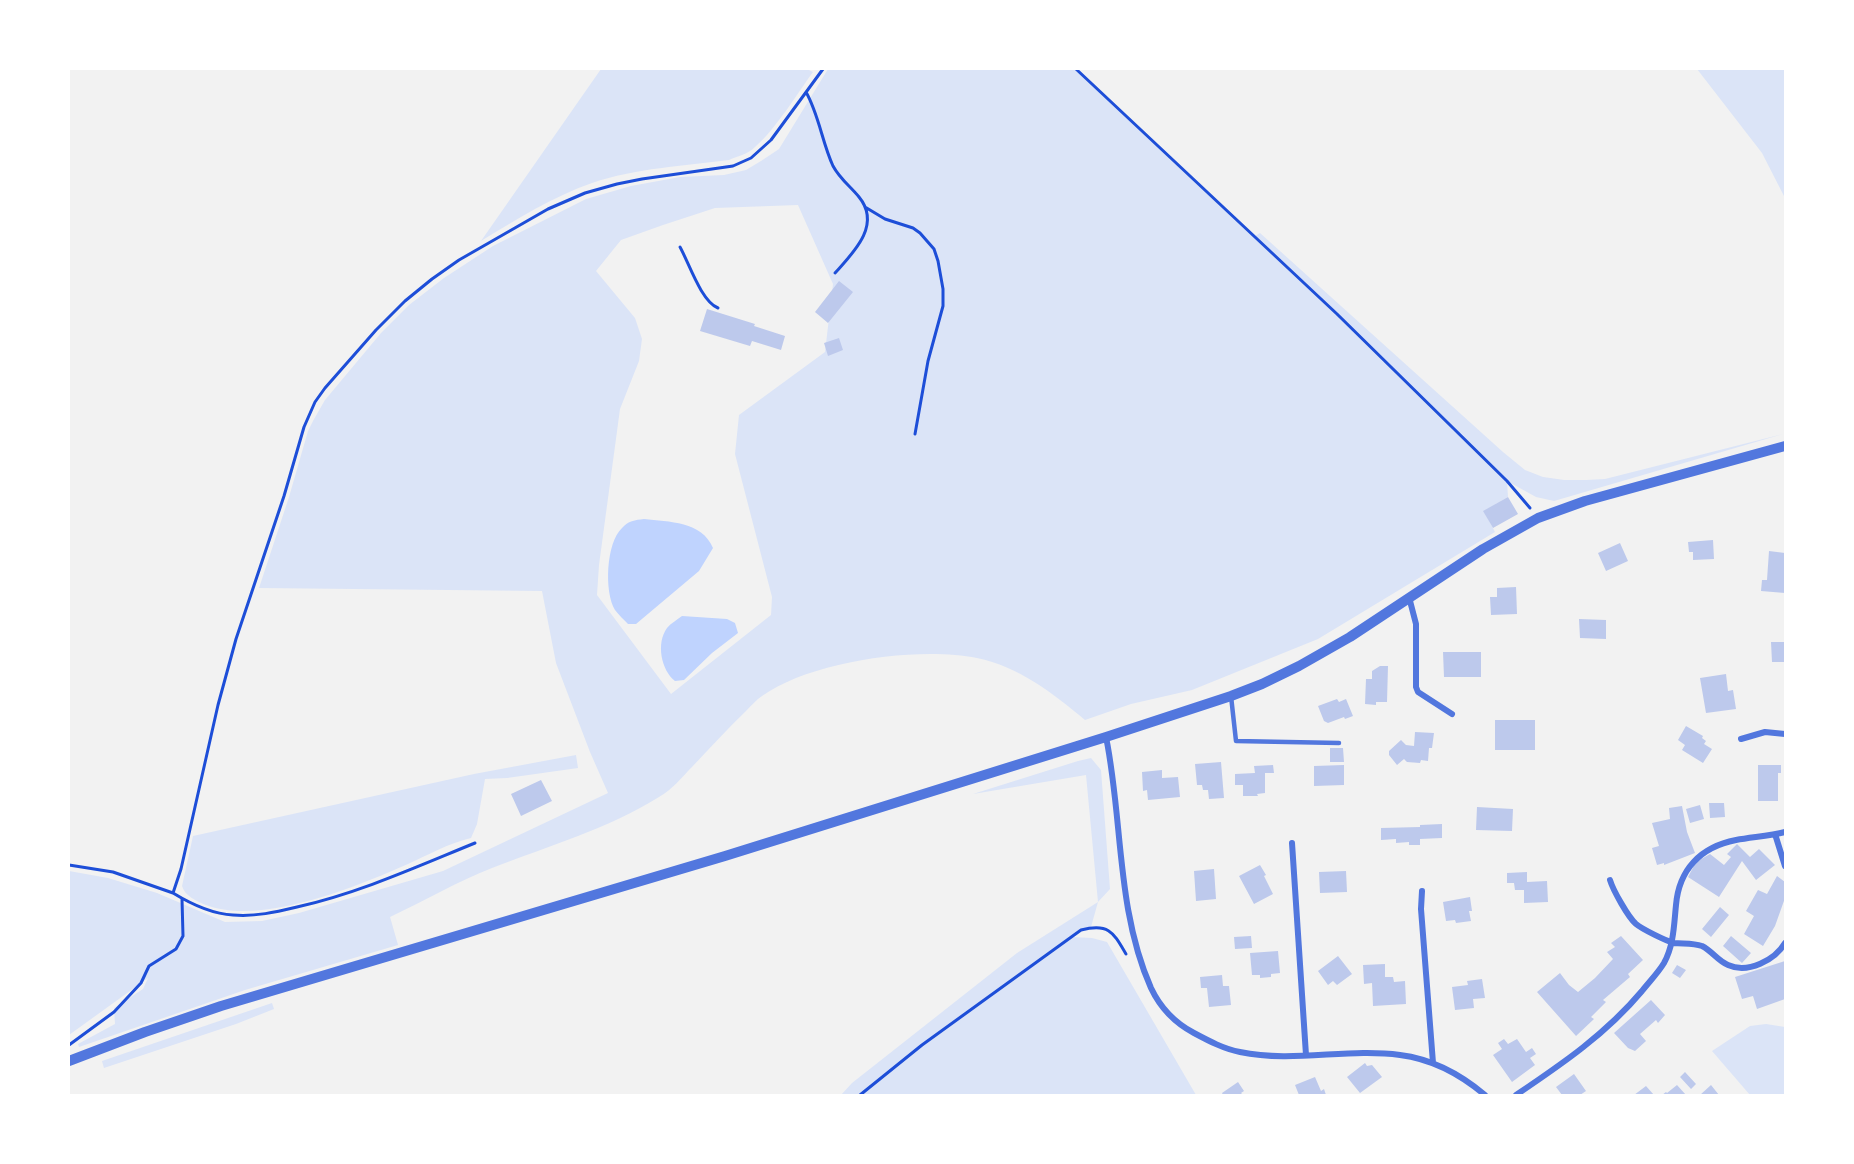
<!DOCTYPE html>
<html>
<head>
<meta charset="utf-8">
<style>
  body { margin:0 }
  #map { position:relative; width:1854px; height:1164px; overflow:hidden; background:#f2f2f2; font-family:"Sofia Sans Condensed",sans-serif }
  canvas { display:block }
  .frame { position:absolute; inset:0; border:70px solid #fff; pointer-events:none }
</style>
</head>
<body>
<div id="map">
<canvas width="1854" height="1164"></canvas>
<div class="frame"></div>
</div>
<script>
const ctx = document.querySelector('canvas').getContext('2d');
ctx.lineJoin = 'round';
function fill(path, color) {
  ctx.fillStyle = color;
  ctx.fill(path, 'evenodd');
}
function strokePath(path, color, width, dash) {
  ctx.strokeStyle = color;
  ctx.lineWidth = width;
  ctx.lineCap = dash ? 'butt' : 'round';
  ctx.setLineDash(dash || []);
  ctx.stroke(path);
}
fill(new Path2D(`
  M601 69H807L813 72C797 94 775 130 755 147 748 154 738 156 729 160 684 166 636 168 592 183 552 197 517 219 481 241Z
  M828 69H1076L1255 236 1260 233 1503 452 1525 470 1543 477 1564 480H1586L1605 479 1783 434 1554 501 1536 497 1507 481 1508 497 1484 511 1495 532 1318 639 1192 690 1131 704 1085 720C1054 694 1018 666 977 658 918 646 811 661 762 696 756 700 751 706 746 711 727 729 710 748 692 767 682 777 672 790 659 797 608 829 548 846 492 868 458 881 424 901 390 917L398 945 245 990 79 1047 78 1044 115 1024 114 1008 143 989 148 978 69 1035V871L108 878 157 893 225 922 262 921 299 913 443 871 608 793 590 752 556 663 542 591 259 588 289 497 308 431 313 421 325 400 381 333 409 305 444 278 493 246 586 199 631 186 680 177 724 175 746 170 761 161 779 149ZM798 205 833 284 825 352 739 415 735 454 772 597 771 615 671 694 597 595 599 565 620 409 639 361 642 339 635 318 596 271 621 240 663 225 715 208Z
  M1697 69H1785V198L1762 153Z
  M576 755 578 768 507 778 485 779 477 824 471 838C449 843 428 855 408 864 356 887 261 926 206 905 196 901 185 896 182 886L193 836 474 774Z
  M1091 758 1101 770 1110 889 1098 902 1091 927 1081 930 1071 937 1092 938 1107 942 1196 1095H841L852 1083 1017 953 1098 902 1086 775 973 794 1078 761Z
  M272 1003 274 1009 236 1024 104 1068 102 1061Z
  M1766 1024 1785 1027V1095H1750L1712 1051 1750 1026Z`), '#dbe4f7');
fill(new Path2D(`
  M644 519C669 522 702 521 713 548L699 571 636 624H628C624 620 619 615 615 610 604 592 606 543 622 528 628 521 635 520 644 519Z
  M682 616 727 619 735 623 738 633 712 653 684 680 675 681C661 670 656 643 667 628 671 623 677 620 682 616Z`), '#bfd3fe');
fill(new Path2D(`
  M839 281 853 292 828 323 815 312Z
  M707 309 755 324 754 326 785 336 781 350 752 341 750 346 700 331Z
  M839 338 843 350 828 356 824 343Z
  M1508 497 1518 514 1493 528 1483 511Z
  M1713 540 1714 559 1693 560V552H1689L1688 542Z
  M1620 543 1628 561 1606 571 1598 553Z
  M1769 551 1785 553V593L1761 591 1762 580H1767Z
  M1516 587 1517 614 1491 615 1490 597H1497V588Z
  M1579 619 1606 620V639L1580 638Z
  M1771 642H1785V662H1772Z
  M1443 652H1481V677H1444Z
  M1380 666H1388L1387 702H1376V705L1365 704 1366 679H1372V671Z
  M1726 674 1728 691 1733 690 1736 709 1706 713 1700 678Z
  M1337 699 1339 702 1346 699 1353 716 1345 719 1344 717 1328 723 1324 721 1318 706Z
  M1495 720H1535V750H1495Z
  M1686 726 1703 736 1702 738 1706 741 1704 744 1712 749 1703 763 1682 750 1685 745 1678 740Z
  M1415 732 1434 733 1432 748H1429L1428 761 1421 760 1420 763 1407 762 1404 759 1397 765 1389 755V751L1401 740 1406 745 1414 746Z
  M1330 748H1343L1344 762H1330Z
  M1221 762 1224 798 1209 799 1208 790H1203L1202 785H1197L1195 764Z
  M1273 765 1274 773H1265V793L1257 794 1258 796H1243V785H1235V774L1255 773 1254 766Z
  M1344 765V785L1314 786V766Z
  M1758 765H1781V773H1778V801H1758Z
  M1162 770V778L1178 777 1180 797 1148 800 1147 790 1143 791 1142 772Z
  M541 780 552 801 521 816 511 794Z
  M1709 803H1724L1725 817 1710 818Z
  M1700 805 1704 819 1690 823 1686 809Z
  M1682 806 1687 832 1695 853 1664 865V863L1657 865 1652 848 1659 846 1652 823 1670 819 1669 808Z
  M1477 807 1513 809 1512 831 1476 830Z
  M1442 824V838L1420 839V845H1409V842L1396 843V839L1381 840V828L1420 827V825Z
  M1737 844 1750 857 1759 849 1775 865 1756 880 1742 861 1719 897 1688 877 1696 862 1710 854 1724 865 1731 857 1727 854Z
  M1260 865 1266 875 1264 876 1273 894 1254 904 1239 876Z
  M1214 869 1216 899 1196 901 1194 871Z
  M1346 871 1347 892 1320 893 1319 872Z
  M1527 872V882L1547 881 1548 902 1524 903V890H1515L1514 883H1507V873Z
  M1777 876 1785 882V898L1775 926 1763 946 1744 934 1754 916 1746 911 1758 890 1767 894Z
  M1470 897 1472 911H1469L1471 921 1456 923 1455 920 1446 921 1443 902Z
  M1720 907 1729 915 1711 937 1702 929Z
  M1251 936 1252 948 1235 949 1234 937Z
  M1621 936 1643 960 1628 974 1630 977 1603 1000 1606 1002 1591 1017 1594 1019 1576 1036 1537 992 1560 973 1569 985 1578 992 1595 978 1613 959 1607 952 1615 947 1611 943Z
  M1731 936 1751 953 1742 963 1723 946Z
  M1278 951 1280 973 1271 974V977L1260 978V975H1252L1250 953Z
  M1338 956 1352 974 1337 985 1333 981 1328 985 1318 971Z
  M1785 961V999L1757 1009 1753 996 1742 999 1735 977Z
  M1385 964V977H1393L1394 982 1405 981 1406 1004 1373 1006 1372 983 1364 984 1363 965Z
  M1677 965 1686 970 1680 978 1672 973Z
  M1222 975 1223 986H1229L1231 1005 1209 1007 1207 988H1201L1200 977Z
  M1482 979 1485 998 1473 999 1474 1008 1455 1010 1452 987 1468 985 1467 981Z
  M1651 1000 1665 1015 1658 1023 1656 1020 1640 1034 1646 1041 1635 1051 1628 1048 1614 1033Z
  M1504 1039 1508 1044 1517 1039 1526 1052 1532 1048 1536 1054 1530 1058 1535 1065 1512 1082 1493 1055 1502 1049 1498 1043Z
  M1365 1063 1367 1066 1372 1065 1382 1077 1360 1093 1347 1077Z
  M1685 1072 1696 1084 1691 1089 1680 1077Z
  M1574 1074 1586 1091 1580 1095H1562L1556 1087Z
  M1315 1077 1321 1091 1324 1089 1326 1095H1299L1295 1085Z
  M1238 1082 1244 1091 1241 1093 1243 1095H1223L1222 1093Z
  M1677 1085 1686 1095H1662L1666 1092 1667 1093Z
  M1711 1085 1719 1095H1700Z
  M1646 1086 1654 1095H1634Z`), '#bdc9ec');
strokePath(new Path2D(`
  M1076 69 1337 314 1507 481 1530 508
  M806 92C819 115 822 142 833 166 840 179 850 186 859 197 882 225 853 253 835 273
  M865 207 885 219 913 228 920 233 934 249 938 261 943 289V306L928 361 915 434
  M680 247C689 263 701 301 718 308
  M69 865 113 872 173 893 181 869 218 705 236 639 284 496 304 427 315 402 325 388 376 330 405 301 432 279 459 260 548 209 585 193 617 184 642 179 733 166 751 158 771 140 823 69
  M173 893C191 904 212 914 233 915 255 917 276 912 297 907 359 893 416 867 475 843
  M69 1045 114 1012 141 983 149 966 176 949 183 936 182 899
  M860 1095 922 1045 1081 930C1109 923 1113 932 1126 954`), '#1d4ed8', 3);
strokePath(new Path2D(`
  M1231 696 1236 741 1339 743`), '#5277de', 4.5);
strokePath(new Path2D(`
  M1409 597 1416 624V687L1418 692 1452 714
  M1106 737C1123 820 1116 909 1151 988 1160 1007 1175 1023 1194 1033 1209 1041 1224 1049 1240 1052 1293 1063 1347 1048 1400 1055 1432 1059 1460 1074 1485 1095
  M1741 739 1765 732 1785 734
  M1775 834 1785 866
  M1292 843 1306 1055
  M1610 880C1613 890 1628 917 1636 924 1642 929 1666 941 1674 943 1683 944 1693 943 1702 946 1712 951 1718 961 1728 965 1748 974 1775 960 1785 943
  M1422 891 1421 909 1433 1063
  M1516 1095C1562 1064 1606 1034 1642 991 1649 982 1658 973 1664 963 1674 945 1674 924 1676 905 1679 870 1700 847 1736 840 1752 837 1769 836 1785 832`), '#5277de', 6);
strokePath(new Path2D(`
  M69 1061 145 1032 221 1006 725 856 1106 737 1231 696 1262 684 1299 666 1350 637 1483 549 1538 518 1585 501 1785 446`), '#5277de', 10);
</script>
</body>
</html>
